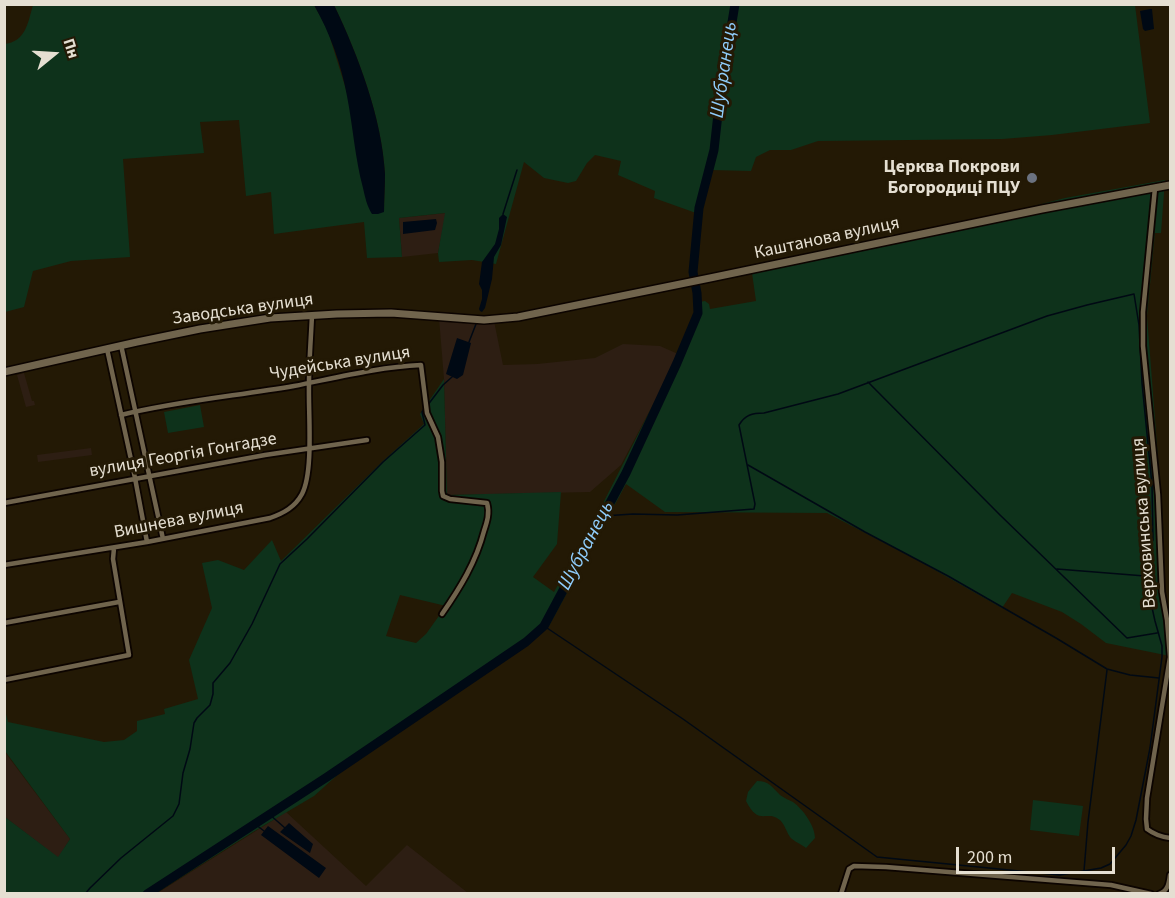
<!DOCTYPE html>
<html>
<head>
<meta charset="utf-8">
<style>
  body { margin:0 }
  #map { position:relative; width:1175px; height:898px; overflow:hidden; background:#231905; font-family:"Source Sans 3",sans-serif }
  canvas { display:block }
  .frame { position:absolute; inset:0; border:6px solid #e5dfd2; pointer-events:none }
  .north { position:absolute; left:24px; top:24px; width:60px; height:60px; -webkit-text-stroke:4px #231905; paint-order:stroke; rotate:72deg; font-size:16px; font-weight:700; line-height:24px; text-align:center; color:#e5dfd2 }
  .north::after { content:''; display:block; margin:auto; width:21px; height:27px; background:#e5dfd2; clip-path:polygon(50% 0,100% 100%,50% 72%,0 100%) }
  .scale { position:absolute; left:956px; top:847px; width:159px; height:27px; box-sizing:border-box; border:3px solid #e5dfd2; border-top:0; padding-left:8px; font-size:18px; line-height:21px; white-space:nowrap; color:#e5dfd2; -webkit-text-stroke:4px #231905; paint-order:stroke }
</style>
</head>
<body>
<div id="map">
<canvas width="1175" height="898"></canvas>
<div class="frame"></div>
<div class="north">Пн</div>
<div class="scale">200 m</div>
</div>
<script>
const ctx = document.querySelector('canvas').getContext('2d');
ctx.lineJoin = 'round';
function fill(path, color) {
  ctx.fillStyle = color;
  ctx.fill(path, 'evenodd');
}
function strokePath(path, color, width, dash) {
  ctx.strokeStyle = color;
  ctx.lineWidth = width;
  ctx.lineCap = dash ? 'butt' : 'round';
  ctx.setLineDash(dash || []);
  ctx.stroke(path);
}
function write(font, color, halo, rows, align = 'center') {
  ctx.font = font + ' "Source Sans 3",sans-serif';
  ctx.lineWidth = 6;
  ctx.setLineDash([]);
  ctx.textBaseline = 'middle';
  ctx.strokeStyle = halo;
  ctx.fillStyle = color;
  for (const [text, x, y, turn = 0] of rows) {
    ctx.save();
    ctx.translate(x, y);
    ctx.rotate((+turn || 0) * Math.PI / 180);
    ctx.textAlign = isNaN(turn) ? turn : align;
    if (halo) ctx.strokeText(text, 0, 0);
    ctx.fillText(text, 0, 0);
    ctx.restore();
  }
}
fill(new Path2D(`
  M446 213 438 253 402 257 399 218Z
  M439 318 494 321 503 365 537 364 595 358 623 344 660 346 678 354 659 393 621 465 590 492 447 495 444 379Z
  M24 373 32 401H34L35 405 26 407 17 375Z
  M91 448 92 455 38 462 37 455Z
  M4 751 70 839 58 858 5 817Z
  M286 812 366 886 407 845 468 893 156 894Z`), '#2d1e13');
fill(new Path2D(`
  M33 5H314L327 28 384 212C384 199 385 187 385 174 382 118 358 55 334 5H1135L1150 123 1052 135 1002 139 818 141 791 150H770L756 157 751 171 711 170 705 199 696 213 654 198 655 191 618 175 621 161 595 155 587 163 576 181 568 183 544 178 524 162 496 264 472 260 439 262 438 253 445 213 399 218 402 257 367 258 364 222 274 234 271 192 246 196 239 120 200 122 204 153 123 159 130 257 71 261 33 271 24 307 5 312 4 44C26 42 28 22 33 5Z
  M1165 180 1161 233H1155L1147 316 1163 522 1164 580 1170 637V656L1106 643 1081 624 1062 612 1012 593 1002 608 919 561 827 513 665 512 626 484 549 626 526 645 363 752 314 796 253 832 156 893H5V817L58 857 70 839 5 751 4 706 8 722 104 742 124 740 137 731V721L165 714 164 709 198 699 189 660 212 608 202 563 218 560 244 570 272 540 281 561 383 461 424 424 420 414 444 379 447 495 561 492 557 544 533 577 554 592 595 519 659 393 678 354 694 312V303L705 301 709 304 710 309 756 301 751 266 1018 210 1065 198ZM400 595 446 606 426 634 416 643 386 636Z
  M200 405 204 427 168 433 164 412Z
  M757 781C769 781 772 787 780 795 784 798 789 800 793 802 803 809 815 826 815 838L806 848C801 844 793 841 790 837 786 831 785 825 780 820 766 809 759 827 746 801L748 792Z
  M1033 800 1083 806 1079 836 1030 830Z`), '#0e321b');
fill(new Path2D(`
  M314 5H334C358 55 382 118 385 174 385 187 384 199 384 212L378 214H372C367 206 365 197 363 188 355 158 353 127 347 96 341 64 330 33 314 5Z
  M1150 9H1152L1154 29 1145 31 1143 29 1140 11Z
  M503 214 507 217 501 245 494 257 492 279 485 308 482 312 480 311 479 309 482 299V290L479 284 482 262 495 244 499 229V218Z
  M436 219 437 223 435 230 403 234V222Z
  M457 338 471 343 463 375 457 379 446 374Z
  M289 823 313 844 310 853 280 832Z
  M268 826 326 868 319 878 261 835Z`), '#000914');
strokePath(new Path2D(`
  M503 214 517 170
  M469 342 476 324
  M868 382 1000 515 1127 638 1157 633
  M427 406 443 385 452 377
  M748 465 865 532 948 576 1056 638 1107 669 1130 675 1159 678
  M603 516 633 514 677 515 754 509 755 504 739 425C745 415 752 413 764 413L838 394 1047 316 1087 305 1134 294 1139 325 1142 383 1152 485 1153 540 1146 556 1145 576
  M544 626 683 719 877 857 1060 875 1101 868 1110 864 1126 845 1131 836 1136 820 1150 748 1162 657V646L1155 621 1145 576 1057 569
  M269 814 285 828
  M255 824 264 831
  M1084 871 1088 822 1107 670
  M85 894 90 888 121 858 173 816 179 804 183 773 190 749 194 723 197 718 210 705 213 694V683L230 663 252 624 280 564 307 539 383 462 425 425 422 412 424 409`), '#000914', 1.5);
strokePath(new Path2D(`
  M147 894 327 777 526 642 544 626 626 473 677 363 698 313 697 293 693 272 699 208 714 150 720 96 735 4`), '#000914', 9);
const minor = new Path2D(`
  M1155 188 1143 312V346L1158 495 1162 592 1167 620 1170 657 1147 798 1146 819 1147 829C1155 835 1161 837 1170 838
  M121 345 163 539
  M107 349 135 478 147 542
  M121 415C178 401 236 396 294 386 335 378 378 367 421 365L427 413 438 437 442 462V491L443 496 450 499 487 503C490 513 487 522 484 531 476 562 460 588 442 614
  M4 503 265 455 367 440
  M4 565 147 542 270 518C284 513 295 507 302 494 314 471 308 411 309 384 309 361 311 338 312 315
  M4 623 119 602
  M4 680 129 655 113 559 114 548
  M841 894 849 869 854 866 886 867 1111 885 1151 894
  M1159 894C1168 891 1169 883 1170 875`);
const secondary = new Path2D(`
  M4 372 137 342 200 329 270 318 337 314 391 313 484 320 518 317 710 278 1042 209 1170 185`);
strokePath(minor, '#0c0400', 8);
strokePath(secondary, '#0c0400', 10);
strokePath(minor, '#70644d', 4.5);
strokePath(secondary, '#70644d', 7);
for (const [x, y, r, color] of [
  [1032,178,6,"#6b7280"]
]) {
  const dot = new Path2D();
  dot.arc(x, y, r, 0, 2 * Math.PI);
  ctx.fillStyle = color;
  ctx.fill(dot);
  strokePath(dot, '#231905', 2);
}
write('bold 18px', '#e5dfd2', '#231905', [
  ["Церква Покрови",1020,168],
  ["Богородиці ПЦУ",1020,189]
], 'right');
write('18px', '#e5dfd2', '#231905', [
  ["Каштанова вулиця",827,239,-12],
  ["Заводська вулиця",243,310,-8],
  ["Чудейська вулиця",340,364,-9],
  ["вулиця Георгія Гонгадзе",183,456,-10],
  ["Вишнева вулиця",179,521,-11],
  ["Верховинська вулиця",1145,523,-94]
]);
write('italic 20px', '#8fccfa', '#231905', [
  ["Шубранець",725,70,-82],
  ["Шубранець",587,546,-62]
]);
</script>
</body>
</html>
